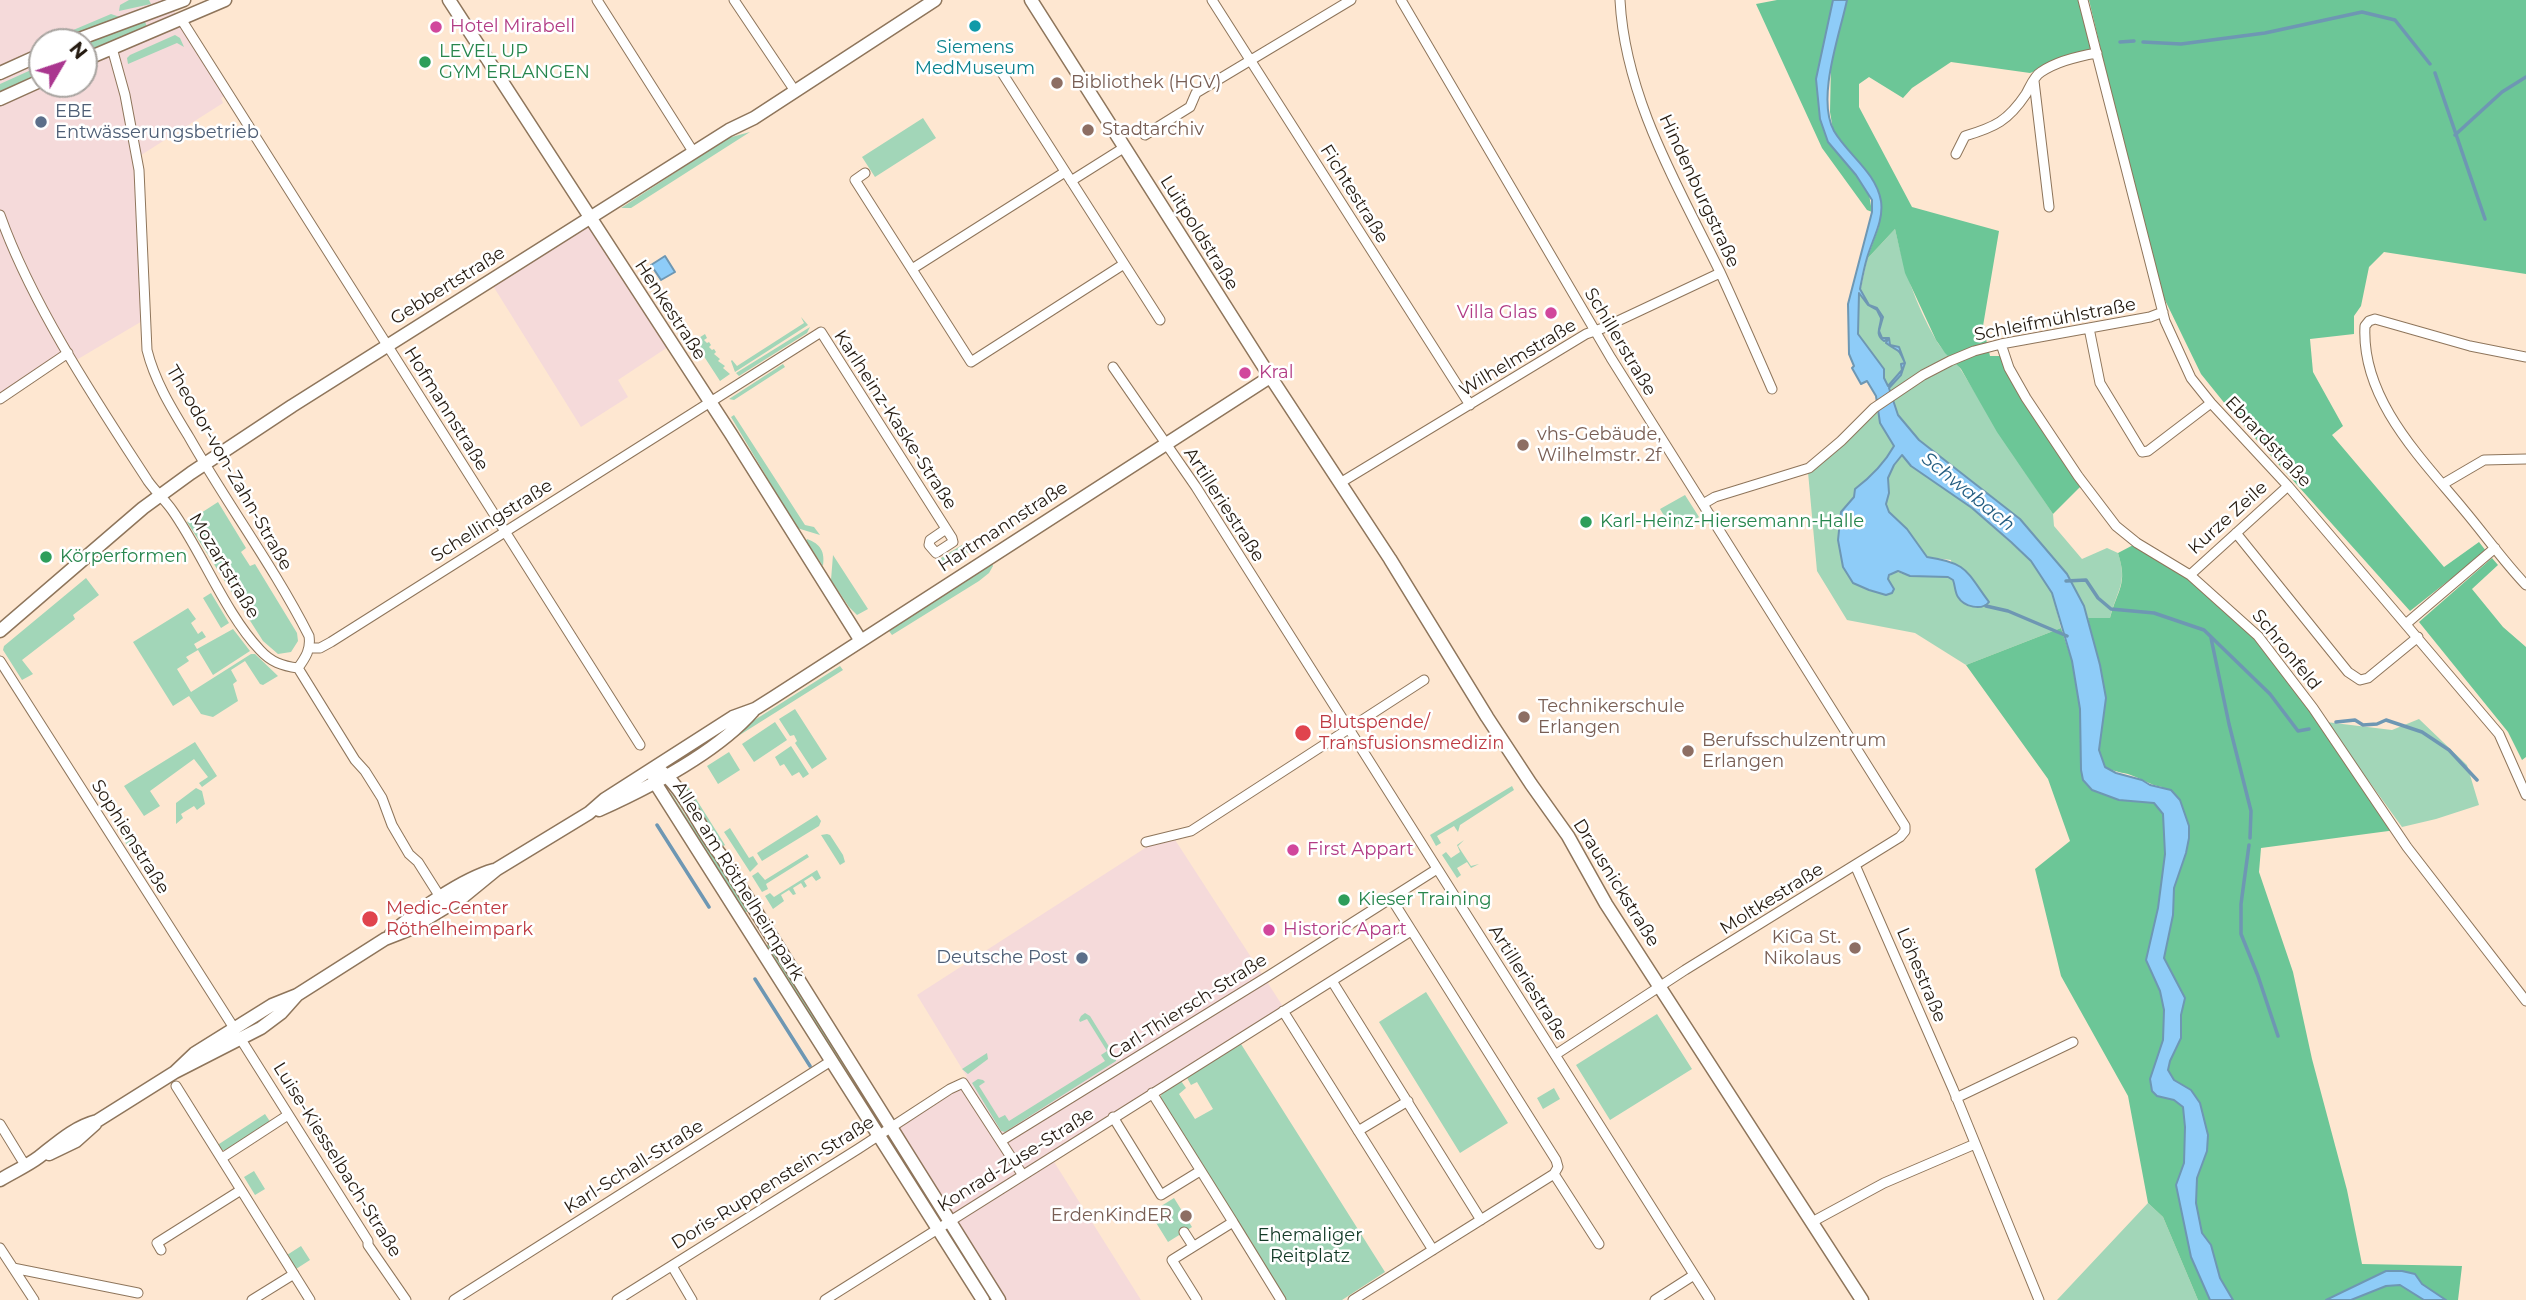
<!DOCTYPE html>
<html>
<head>
<meta charset="utf-8">
<style>
  body { margin:0 }
  #map { position:relative; width:2526px; height:1300px; overflow:hidden; background:#fee7d1; font-family:Montserrat,sans-serif }
  canvas { display:block }
  .north { position:absolute; left:28px; top:28px; width:70px; height:70px; box-sizing:border-box; background:#fff; border:2px solid #a8a4a0; border-radius:50%; rotate:51deg; font-size:19px; font-weight:700; line-height:28px; text-align:center; color:#251b11 }
  .north::after { content:''; display:block; margin:auto; width:24px; height:32px; background:#aa368f; clip-path:polygon(50% 0,100% 100%,50% 72%,0 100%) }
</style>
</head>
<body>
<div id="map">
<canvas width="2526" height="1300"></canvas>
<div class="north">N</div>
</div>
<script>
const ctx = document.querySelector('canvas').getContext('2d');
ctx.lineJoin = 'round';
function fill(path, color) {
  ctx.fillStyle = color;
  ctx.fill(path, 'evenodd');
}
function strokePath(path, color, width, dash) {
  ctx.strokeStyle = color;
  ctx.lineWidth = width;
  ctx.lineCap = dash ? 'butt' : 'round';
  ctx.setLineDash(dash || []);
  ctx.stroke(path);
}
function write(font, color, halo, rows, align = 'center') {
  ctx.font = font + ' Montserrat,sans-serif';
  ctx.lineWidth = 5;
  ctx.setLineDash([]);
  ctx.textBaseline = 'middle';
  ctx.strokeStyle = halo;
  ctx.fillStyle = color;
  for (const [text, x, y, turn = 0] of rows) {
    ctx.save();
    ctx.translate(x, y);
    ctx.rotate((+turn || 0) * Math.PI / 180);
    ctx.textAlign = isNaN(turn) ? turn : align;
    if (halo) ctx.strokeText(text, 0, 0);
    ctx.fillText(text, 0, 0);
    ctx.restore();
  }
}
fill(new Path2D(`
  M0 0H167L228 94 221 98 223 103 138 157 144 320 73 362 68 354 0 401ZM42 42H84V84H42Z
  M591 218 671 345 618 380 628 397 581 427 490 281Z
  M1170 832 1282 1005 1241 1044 1186 1076 1159 1096 1153 1093 1051 1157 1141 1300H986L882 1133 967 1077 917 995Z`), '#f5dada');
fill(new Path2D(`
  M129 0H149L151 4 119 11 120 5Z
  M111 14 120 17 56 42H45Z
  M144 19 147 27 84 55V43Z
  M175 35 180 38 184 47 177 43 128 64 127 58 130 55Z
  M42 65V74L0 93V84Z
  M923 118 936 138 875 177 862 157Z
  M750 132 631 208H621L728 138Z
  M1895 229C1904 269 1915 304 1936 340 1943 353 1956 360 1963 373 1992 421 2022 468 2053 514L2054 526 2082 559 2107 548 2118 553C2128 584 2117 589 2110 618H2088L2084 606 2041 543 2020 519 1919 440 1898 415 1884 378V369L1858 334 1857 307 1867 259Z
  M801 317 808 325 735 372 731 361 732 360 737 366 804 323Z
  M810 327 807 333 739 376 736 373Z
  M705 334 707 338 704 340 707 343 709 342 711 345 709 347 712 350 714 349 716 352 714 354 720 359 718 361 725 366 723 368 730 374 720 381 694 341Z
  M783 364 785 367 734 400 729 399Z
  M1876 405 1880 423 1894 446C1884 464 1872 476 1856 489L1854 497 1841 512 1853 583 1869 590 1886 595 1892 593 1894 589 1888 578 1894 571 1910 576 1948 577 1953 580 1957 596 1951 560 1927 557 1907 529 1889 512 1886 504 1889 493 1888 478 1894 465 1902 455 1911 466 1972 508 2031 561 2052 593 2061 628 1966 665 1915 633 1847 620 1817 571 1808 472 1831 456Z
  M734 415 805 525 814 527 820 535 797 528 731 417Z
  M1685 495 1699 517 1686 526 1668 522 1660 509Z
  M218 502 246 548 241 552 250 566 255 564 297 633 298 641 291 652 278 654 263 641 187 522Z
  M807 539C821 544 825 552 823 566L806 541Z
  M962 545 968 553 941 568 936 561Z
  M833 555 868 609 857 615 849 607 831 580Z
  M992 563 993 566 989 573 979 581 892 635 889 631Z
  M86 578 99 595 73 615 75 619 22 660 33 674 22 680 3 650 4 646Z
  M211 593 229 623 221 628 203 598Z
  M188 608 196 619 191 623 198 634 202 631 206 637 194 644 197 649 233 629 250 651 213 675 198 650 186 657 189 661 177 669 191 692 251 654H255L278 676 263 685 260 684 245 661 231 670 237 681 233 684 238 701 213 717 201 714 189 696 173 706 133 642Z
  M840 666 843 670 727 743 753 721Z
  M795 709 827 759 812 769 795 743 797 741 794 735 790 736 779 719Z
  M2419 719 2467 765 2479 805 2436 819 2402 827 2326 722 2392 730Z
  M775 722 787 740 754 762 742 744Z
  M195 742 217 776 202 787 199 783 208 777 194 759 150 791 160 806 144 816 124 786Z
  M791 746 809 774 803 778 799 772 792 776 784 764 780 766 775 757Z
  M729 752 740 770 718 784 707 766Z
  M686 783 725 845 722 847 686 790 684 785Z
  M1512 786 1514 790 1460 825 1458 832 1454 826 1437 836 1441 843 1436 846 1430 835Z
  M196 788 202 791 205 804 197 810 194 806 181 814 183 818 176 824V803Z
  M671 793C696 833 724 870 750 910L743 914 668 795Z
  M817 815 821 821 819 826 762 861 757 853Z
  M124 820 140 844 130 850 115 826Z
  M730 828 749 858 753 856 758 864 750 872 724 832Z
  M827 834 830 835 843 855 845 862 840 865 821 835Z
  M1464 840 1458 846 1471 866 1479 864 1471 868 1467 862 1457 868 1461 875 1457 878 1442 855 1446 852 1451 858 1460 852 1457 845Z
  M807 854 809 857 766 884 768 889 762 892 752 876 758 872 765 880Z
  M817 870 821 878 816 881 812 876 804 881 807 886 804 888 801 883 793 888 796 894 793 895 789 890 781 895 784 901 773 909 765 896 770 893 774 897Z
  M769 944 875 1109 870 1113 764 947Z
  M1426 992 1508 1123 1460 1153 1379 1022Z
  M1085 1013 1090 1016 1116 1058V1061L1005 1132 1001 1131 972 1083 978 1079 983 1080 985 1082 979 1086 999 1118 1005 1115 1009 1121 1105 1061 1101 1055 1107 1051 1087 1019 1080 1022 1079 1020 1081 1016Z
  M1657 1014 1692 1069 1610 1120 1576 1065Z
  M1241 1044 1385 1272 1342 1300H1285L1160 1100 1162 1092 1181 1081 1186 1088 1179 1094 1195 1119 1213 1109 1197 1082 1191 1085 1186 1076Z
  M987 1053 988 1059 968 1074 962 1069Z
  M1554 1088 1560 1099 1543 1109 1537 1098Z
  M265 1114 271 1123 227 1150H222L216 1146Z
  M254 1171 265 1189 255 1195 244 1177Z
  M1174 1198 1192 1227 1168 1242 1150 1213Z
  M2148 1203 2163 1217 2198 1300H2057Z
  M301 1246 310 1260 296 1269 287 1255Z`), '#a2d6b8');
fill(new Path2D(`
  M1777 0H1833L1819 102 1820 119 1869 194 1872 212 1867 210 1822 148 1756 4Z
  M1847 0H2080L2093 48 2030 73 1951 62 1912 88 1903 98 1869 77 1859 84V107L1912 207 1999 231 1983 326 1990 356H2002L2081 486 2053 514 1997 432 1961 369 1945 353 1936 340 1905 273 1895 229 1867 259 1879 226 1878 189 1833 130 1830 112 1831 64Z
  M2089 0H2526V274L2384 252 2369 267 2361 306 2354 316V334L2310 339 2313 372 2343 426 2332 435 2444 567 2479 542 2486 551 2410 611 2230 410 2201 374 2164 298 2140 213Z
  M2137 543 2190 575 2282 666 2396 830 2261 848 2259 872 2293 972 2312 1059 2347 1190 2362 1264 2462 1266 2458 1300H2446L2422 1284 2415 1274 2345 1292 2326 1300H2233L2220 1278 2211 1245 2202 1233 2196 1203 2197 1178 2207 1151 2208 1135 2200 1103 2191 1090 2174 1080 2168 1070 2170 1061 2181 1038V1015L2185 998 2164 958 2173 915 2174 888 2186 853 2162 787C2149 785 2141 778 2128 774 2119 772 2113 771 2105 767L2099 750 2106 698 2088 618H2110C2118 588 2128 585 2118 553Z
  M2492 558 2498 565 2472 589 2503 627 2526 647V757L2522 760 2508 732 2419 622Z
  M2061 628 2072 661 2080 709 2081 749 2092 790 2119 800 2154 803 2163 814 2165 854 2158 908 2146 960 2160 991 2164 1010 2163 1040 2150 1079 2152 1091 2157 1096 2174 1100 2183 1107 2185 1127 2184 1163 2176 1185 2191 1257 2210 1300H2198L2163 1217 2148 1203 2128 1096 2061 976 2035 869 2070 841 2048 779 1966 665Z
  M2400 1284 2424 1300H2351L2386 1286Z`), '#6cc697');
const water = new Path2D(`
  M1833 0H1847C1840 34 1816 98 1834 131 1848 155 1876 172 1881 201 1884 221 1872 240 1867 258 1864 268 1862 279 1860 289L1869 305 1877 308 1883 317 1879 331 1882 338H1889L1890 345 1899 347 1905 363 1901 375 1889 388 1898 415 1919 440 2020 519 2067 574 2084 606 2100 665 2106 698 2099 750 2105 767 2116 773 2142 780 2150 785 2171 790 2180 800 2189 826V838L2186 853 2174 888 2173 915 2164 958 2185 998 2181 1015V1038L2170 1061 2168 1070 2174 1080 2191 1090 2200 1103 2208 1135 2207 1151 2197 1178 2196 1203 2202 1233 2211 1245 2220 1278 2233 1300H2210L2191 1257 2176 1185 2184 1163 2185 1127 2183 1107 2174 1100 2157 1096 2152 1091 2150 1079 2163 1040 2164 1010 2160 991 2146 960 2158 908 2165 854 2163 814 2154 803 2119 800 2092 790 2083 780 2081 770 2080 709 2072 661 2052 593 2031 561 2011 542 1972 508 1911 466 1902 455 1894 465 1888 478 1889 493 1886 504 1889 512 1907 529 1927 557C1968 563 1966 571 1989 602 1982 611 1964 607 1958 597 1955 593 1955 585 1953 580L1948 577 1910 576 1898 571 1889 575 1888 579 1894 589 1892 593 1886 595 1869 590 1853 583 1843 567 1838 540 1841 512 1854 497 1855 489C1872 476 1884 464 1894 446L1880 423 1876 396 1867 381 1861 384 1852 368 1854 366 1849 354 1848 304 1872 212V200L1856 175 1828 142 1820 119 1816 79ZM1859 293 1868 305 1877 310 1881 318C1881 327 1874 334 1884 341L1888 339 1886 343C1901 354 1897 346 1905 363L1901 364 1902 370 1888 386 1884 378V369L1858 334Z
  M665 256 675 272 661 280 651 265Z
  M2386 1271H2402L2415 1274 2422 1284 2446 1300H2424L2400 1285 2386 1286 2351 1300H2326Z`);
fill(water, '#8eccf8');
strokePath(water, '#6e97b3', 2);
strokePath(new Path2D(`
  M2120 42 2134 41
  M2143 42 2181 44 2265 33 2362 12 2395 20 2430 64
  M2435 73 2485 219
  M2455 135 2502 92 2526 77
  M2066 581 2086 580 2098 598 2111 609 2154 613 2204 630 2270 694 2298 731 2309 729
  M1986 606 2008 611 2067 636
  M2211 638 2229 724 2251 811 2250 838
  M2336 722 2355 720 2363 725 2377 724 2386 720 2422 732 2449 750 2477 780
  M657 825 709 907
  M2249 845 2241 904V934L2258 976 2278 1036
  M755 979 810 1066`), '#6e97b3', 3.5);
const street = new Path2D(`
  M597 0 694 153
  M734 0 795 91
  M1212 0 1470 405
  M1401 0 1611 358 1905 826V831L1900 837 1685 970 1555 1055
  M1620 0C1625 98 1678 186 1720 272 1738 311 1755 350 1772 389
  M2083 0 2165 321 2191 378 2211 403 2288 486 2499 734 2526 795
  M181 19 640 745
  M112 48 125 95 139 170 147 350C155 382 172 409 189 437 227 504 274 567 309 636 311 649 306 657 298 668
  M999 68 1160 320
  M2034 81 2049 207
  M1145 135 1190 107 1196 93 1351 0
  M1956 154 1965 136C1995 127 2008 121 2026 94 2030 87 2034 76 2041 72 2057 61 2079 56 2097 53
  M865 173 855 180 971 362 1124 264
  M1071 181 1125 147
  M0 215C32 305 96 401 148 481 155 491 165 500 172 510 202 552 225 613 260 650 271 662 282 666 298 668
  M912 269 1065 172
  M2089 328 2100 383 2142 452 2148 451 2211 403
  M2001 344 2009 368 2026 398 2078 476 2116 526 2137 543 2190 575 2258 636 2313 708 2407 847 2526 1001
  M2526 357 2470 346 2375 319 2369 321 2365 326C2361 399 2421 458 2464 510 2485 535 2504 562 2526 585
  M1113 367 1196 487 1710 1300
  M0 399 68 353
  M1340 483 1586 334 1603 328 1720 273
  M2443 484 2484 460 2526 459
  M1703 504 1715 497 1809 468 1841 441 1874 408 1923 375 1950 361 1974 351 2001 344 2150 317 2163 312
  M2236 533 2348 672 2360 680 2368 678 2418 637
  M2190 575 2288 486
  M2407 623 2495 548
  M310 648H320L331 642 821 332 952 538 953 542 936 553 929 545 930 540 946 529
  M0 661 234 1028
  M298 668 355 760 365 771 382 798 392 825 409 854 418 862 442 900
  M1146 842 1191 831 1424 680
  M1855 865 1953 1089 2039 1300
  M1391 898 1556 1160 1558 1167 1554 1174
  M1332 981 1481 1220
  M1283 1011 1433 1250
  M240 1038 368 1241V1245L406 1300
  M176 1086 310 1300
  M1152 1093 1233 1222
  M1956 1098 2073 1042
  M1113 1117 1161 1195 1200 1171
  M0 1124 25 1165
  M1358 1131 1408 1101
  M1001 1141 1270 975 1437 869
  M222 1158 288 1115
  M1554 1174 1599 1244
  M1812 1222 1884 1183 1975 1144
  M1184 1232 1193 1246
  M0 1248 34 1300
  M161 1250 157 1243 241 1190
  M672 1266 692 1300
  M13 1268 138 1293
  M252 1300 294 1274
  M454 1300 831 1061
  M617 1300 858 1149 950 1089 963 1083 1022 1174
  M825 1300 1411 931
  M1197 1300 1172 1260 1233 1222 1281 1300
  M1353 1300 1554 1174
  M1655 1300 1694 1275`);
const secondary = new Path2D(`
  M449 0 731 434 861 641
  M1031 0 1262 364 1390 559 1487 717 1531 784 1568 836 1606 904 1862 1300
  M71 42 184 0
  M84 60 225 0
  M0 73 42 54
  M0 99 42 80
  M0 631 143 508 191 473 292 406 729 130 754 118 935 0
  M655 767C682 783 699 828 720 854L999 1300
  M655 767 654 781 983 1300
  M599 810C650 787 717 752 753 711
  M391 934C415 912 462 879 494 870
  M175 1072 195 1053 272 1005 297 995 385 939 408 930 464 896 497 869 589 813 605 799 733 717 755 709 774 697 1270 377
  M49 1154 76 1141 95 1124
  M0 1180C13 1172 27 1166 39 1157 57 1143 74 1127 97 1121L175 1072 261 1028 281 1013 297 995`);
strokePath(street, '#8e755b', 11);
strokePath(secondary, '#8e755b', 15);
strokePath(street, '#fff', 9);
strokePath(secondary, '#fff', 12);
for (const [x, y, r, color] of [
  [975,26,7,"#0f9aa8"],
  [436,27,7,"#d1479c"],
  [425,62,7,"#2e9e5b"],
  [1057,83,7,"#8d6e63"],
  [41,122,7,"#5c6f8a"],
  [1088,130,7,"#8d6e63"],
  [1551,313,7,"#d1479c"],
  [1245,373,7,"#d1479c"],
  [1523,445,7,"#8d6e63"],
  [1586,522,7,"#2e9e5b"],
  [46,557,7,"#2e9e5b"],
  [1524,717,7,"#8d6e63"],
  [1303,733,9,"#e0444e"],
  [1688,751,7,"#8d6e63"],
  [1293,850,7,"#d1479c"],
  [1344,900,7,"#2e9e5b"],
  [370,919,9,"#e0444e"],
  [1269,930,7,"#d1479c"],
  [1855,948,7,"#8d6e63"],
  [1082,958,7,"#5c6f8a"],
  [1186,1216,7,"#8d6e63"]
]) {
  const dot = new Path2D();
  dot.arc(x, y, r, 0, 2 * Math.PI);
  ctx.fillStyle = color;
  ctx.fill(dot);
  strokePath(dot, '#fff', 2.5);
}
write('18px', '#b23c85', '#fff', [
  ["Hotel Mirabell",450,27],
  ["Villa Glas",1537,313,"right"],
  ["Kral",1259,373],
  ["First Appart",1307,850],
  ["Historic Apart",1283,930]
], 'left');
write('18px', '#0d838f', '#fff', [
  ["Siemens",975,48],
  ["MedMuseum",975,69]
]);
write('18px', '#27864d', '#fff', [
  ["LEVEL UP",439,52],
  ["GYM ERLANGEN",439,73],
  ["Karl-Heinz-Hiersemann-Halle",1600,522],
  ["Körperformen",60,557],
  ["Kieser Training",1358,900]
], 'left');
write('18px', '#785e54', '#fff', [
  ["Bibliothek (HGV)",1071,83],
  ["Stadtarchiv",1102,130],
  ["vhs-Gebäude,",1537,435],
  ["Wilhelmstr. 2f",1537,456],
  ["Technikerschule",1538,707],
  ["Erlangen",1538,728],
  ["Berufsschulzentrum",1702,741],
  ["Erlangen",1702,762],
  ["KiGa St.",1841,938,"right"],
  ["Nikolaus",1841,959,"right"],
  ["ErdenKindER",1172,1216,"right"]
], 'left');
write('18px', '#4e5e75', '#fff', [
  ["EBE",55,112],
  ["Entwässerungsbetrieb",55,133],
  ["Deutsche Post",1068,958,"right"]
], 'left');
write('18px', '#251b11', '#fff', [
  ["Hindenburgstraße",1699,191,65],
  ["Fichtestraße",1354,194,58],
  ["Luitpoldstraße",1199,233,58],
  ["Gebbertstraße",448,286,-32],
  ["Henkestraße",670,310,57],
  ["Schleifmühlstraße",2055,320,-11],
  ["Schillerstraße",1620,342,59],
  ["Wilhelmstraße",1518,358,-31],
  ["Hofmannstraße",446,409,58],
  ["Karlheinz-Kaske-Straße",895,420,57],
  ["Ebrardstraße",2268,442,47],
  ["Theodor-von-Zahn-Straße",229,468,60],
  ["Artilleriestraße",1224,505,57],
  ["Kurze Zeile",2228,518,-42],
  ["Schellingstraße",492,521,-32],
  ["Hartmannstraße",1003,527,-33],
  ["Mozartstraße",224,566,59],
  ["Schronfeld",2286,650,51],
  ["Sophienstraße",130,837,58],
  ["Allee am Röthelheimpark",738,881,58],
  ["Drausnickstraße",1616,883,58],
  ["Moltkestraße",1772,899,-32],
  ["Löhestraße",1921,975,67],
  ["Artilleriestraße",1528,983,58],
  ["Carl-Thiersch-Straße",1188,1007,-32],
  ["Luise-Kiesselbach-Straße",337,1160,58],
  ["Konrad-Zuse-Straße",1016,1160,-32],
  ["Karl-Schall-Straße",634,1167,-32],
  ["Doris-Ruppenstein-Straße",773,1183,-32]
]);
write('18px', '#be3a42', '#fff', [
  ["Blutspende/",1319,723],
  ["Transfusionsmedizin",1319,744],
  ["Medic-Center",386,909],
  ["Röthelheimpark",386,930]
], 'left');
write('18px', '#133a27', '#fff', [
  ["Ehemaliger",1310,1236],
  ["Reitplatz",1310,1257]
]);
write('italic 19px', '#235d81', '#fff', [
  ["Schwabach",1968,492,39]
]);
</script>
</body>
</html>
